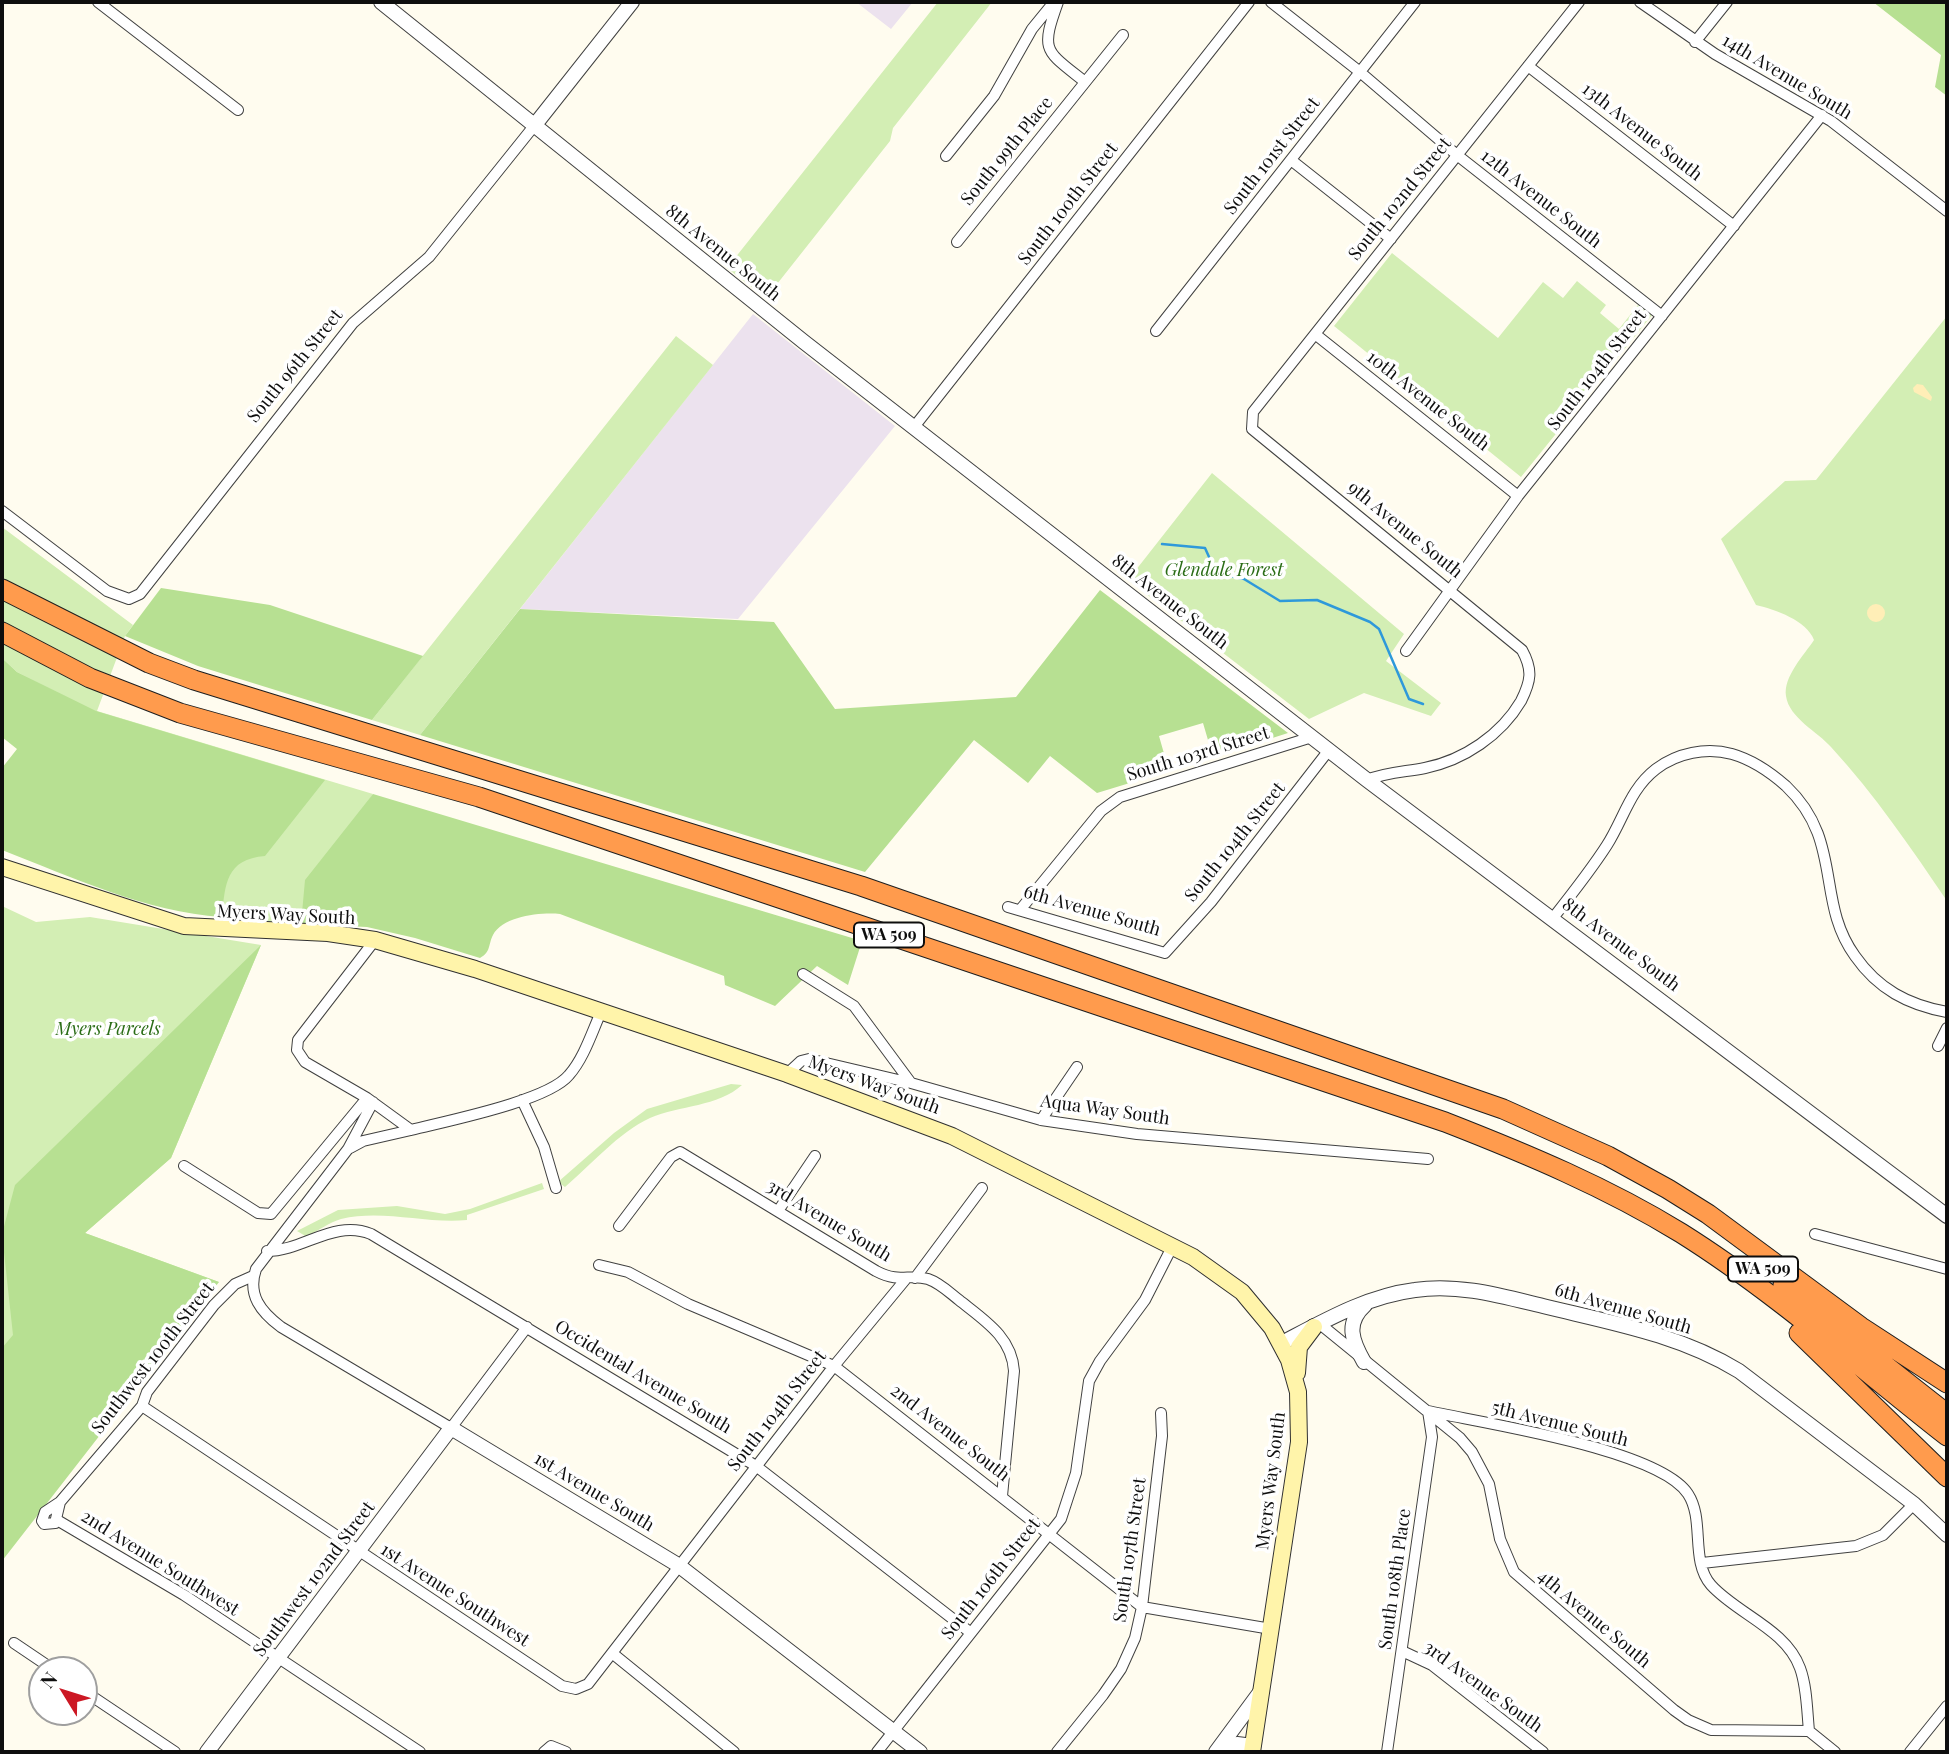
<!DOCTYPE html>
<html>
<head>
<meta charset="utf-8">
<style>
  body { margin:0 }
  #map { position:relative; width:1949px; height:1754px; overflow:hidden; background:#fffcef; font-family:"Playfair Display",serif }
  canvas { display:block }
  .frame { position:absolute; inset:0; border:4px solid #0e0e0e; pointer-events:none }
  .north { position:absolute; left:28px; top:1656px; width:70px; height:70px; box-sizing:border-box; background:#fff; border:2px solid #9f9f9f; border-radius:50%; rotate:308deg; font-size:19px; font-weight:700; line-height:28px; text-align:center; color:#0e0e0e }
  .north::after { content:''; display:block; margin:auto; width:24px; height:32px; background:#cc1824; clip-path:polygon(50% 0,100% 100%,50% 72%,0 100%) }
</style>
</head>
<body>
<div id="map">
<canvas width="1949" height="1754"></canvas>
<div class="frame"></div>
<div class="north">N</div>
</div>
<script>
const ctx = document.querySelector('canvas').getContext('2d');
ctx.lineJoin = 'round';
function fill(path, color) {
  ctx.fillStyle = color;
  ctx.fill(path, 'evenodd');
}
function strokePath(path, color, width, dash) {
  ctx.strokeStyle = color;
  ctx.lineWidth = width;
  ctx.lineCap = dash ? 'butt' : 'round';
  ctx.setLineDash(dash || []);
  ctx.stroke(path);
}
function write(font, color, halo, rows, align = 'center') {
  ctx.font = font + ' "Playfair Display",serif';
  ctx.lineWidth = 7;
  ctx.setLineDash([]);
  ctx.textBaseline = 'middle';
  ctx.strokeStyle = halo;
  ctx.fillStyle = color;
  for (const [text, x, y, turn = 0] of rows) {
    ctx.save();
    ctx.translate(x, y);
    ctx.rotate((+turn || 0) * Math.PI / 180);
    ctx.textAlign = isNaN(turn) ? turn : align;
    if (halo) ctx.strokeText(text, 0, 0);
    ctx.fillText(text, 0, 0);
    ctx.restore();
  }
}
fill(new Path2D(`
  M856 2H913L891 29Z
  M753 314 895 426 738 619 520 609Z`), '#ece2ee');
fill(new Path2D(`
  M938 2H992L893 128 890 141 766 298 727 268Z
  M1392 253 1498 338 1543 282 1563 298 1577 281 1606 305 1600 313 1619 329 1638 305 1652 315 1521 477 1334 326Z
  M1947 316V901C1911 848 1875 795 1831 747 1818 732 1789 718 1786 696 1783 677 1804 655 1814 640 1806 620 1776 610 1756 605L1721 539 1785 481 1816 480Z
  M676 336 713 365 420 735 372 720Z
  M1212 473 1404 634 1386 661 1441 703 1431 716 1364 693 1309 719 1128 580Z
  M2 527 133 625 125 636 97 711 373 794 304 908 301 924 222 917V909L96 712 17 672 2 658Z
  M2 906 36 922 90 917 261 945 171 1158 85 1233 219 1282 2 1426Z
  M731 1084 742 1085C718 1107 680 1105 650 1118 618 1133 591 1165 565 1187L558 1182 614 1133 647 1109Z
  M542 1183 544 1189 467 1215V1220C425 1224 383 1209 341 1219 330 1222 317 1231 307 1237L297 1231 338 1210 397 1206 445 1214 470 1209Z`), '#d3eeb4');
fill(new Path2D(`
  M1873 2H1947V96L1935 87 1941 55Z
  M161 588 270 605 423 656 372 720 198 666 125 636Z
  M1100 590 1288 733 1213 757 1203 723 1159 736 1169 771 1097 793 1050 756 1028 783 974 740 865 872 420 735 520 609 774 622 835 709 1016 697Z
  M2 658 17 672 96 711 325 780 265 856C226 859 225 884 222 917 146 912 72 877 2 850V768L17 749 2 737Z
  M373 794 862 941 848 985 817 966 775 1006 725 985 724 976 560 914C541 912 503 916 493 935 488 945 491 952 480 958L415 938 367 927 301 924 305 880Z
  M261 945 171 1158 85 1233 219 1282 2 1561V1348L13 1335 2 1234 15 1185Z`), '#b7e092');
fill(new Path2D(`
  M1917 384 1923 385 1932 397 1931 401 1914 392 1913 388Z
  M1867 613a9 9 0 1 1 18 0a9 9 0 1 1-18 0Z`), '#ffeeb7');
strokePath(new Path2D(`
  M1162 544 1205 548 1214 568 1225 575 1244 579 1280 601 1317 600 1370 622 1379 629 1409 699 1423 704`), '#2e99da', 2.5);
const minor = new Path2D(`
  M98 2 238 110
  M1058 2C1040 52 1045 50 1085 82
  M1271 2 1360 72 1457 155 1662 316
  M1640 2 1715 54 1831 121 1947 211
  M1695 42 1727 2
  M1528 66 1734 226
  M946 156 994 96 1032 29 1054 2
  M1291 160 1391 239
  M957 242 1123 35
  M1156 331 1415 2
  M1315 334 1518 496
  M914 427 1249 2
  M2 511 107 591 129 599 140 594 353 323 429 257 534 126
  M1406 651 1518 496 1822 115
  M1367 780C1387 772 1405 772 1425 768 1464 760 1501 735 1521 701 1531 681 1533 670 1522 650L1252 429 1253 412 1579 2
  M1008 907 1165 953 1211 902 1329 750
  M1020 910 1101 811 1120 797 1312 737
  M1553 918C1572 894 1591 870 1607 845 1624 818 1630 789 1656 769 1677 753 1706 747 1732 754 1753 760 1769 771 1786 786 1844 841 1815 901 1855 956 1878 989 1908 1005 1947 1012
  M375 940 298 1040 297 1050 305 1062 367 1098 411 1130C446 1121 548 1101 569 1075 584 1058 592 1032 601 1012
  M803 974 854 1006 911 1083
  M1938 1046 1947 1028
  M787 1074 801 1061 809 1059 911 1083 1041 1120 1137 1134 1428 1159
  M522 1100 544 1147 556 1188
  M373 1102 348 1149 256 1269C247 1295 261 1312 281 1327L451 1428 527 1327
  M1041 1120 1077 1067
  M350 1148 363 1141 411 1130
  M184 1166 258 1213 271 1214 367 1098
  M778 1211 815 1156
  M619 1226 671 1157 680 1152 876 1271C901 1284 908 1273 928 1279 940 1283 950 1293 959 1300 984 1320 1012 1337 1014 1371L1002 1496
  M1815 1234 1947 1269
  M267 1251C303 1251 334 1219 371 1234L756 1466 971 1633
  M599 1265 628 1272 688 1304 834 1366 1142 1607 1271 1629
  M915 1278 982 1188
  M1320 1324 1460 1438 1472 1452 1489 1484 1500 1539 1514 1572 1674 1710 1688 1720 1711 1730 1809 1731 1835 1752
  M142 1406 562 1686 576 1689 588 1684 834 1366 905 1280
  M60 1502 142 1406 147 1392 214 1305 235 1284 253 1276
  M60 1502 55 1523 44 1524 42 1521 45 1512Z
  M57 1520 184 1595 420 1752
  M1702 1563 1856 1546 1883 1535 1914 1504
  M14 1643 54 1670
  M1402 1651 1432 1665 1543 1752
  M612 1653 734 1752
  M84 1691 175 1752
  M544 1752 551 1746 566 1752
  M877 1752 1061 1519 1076 1473 1089 1381 1100 1361 1145 1300 1172 1247
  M1057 1752 1103 1695 1121 1669 1135 1638 1142 1607 1162 1436 1161 1413
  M1387 1752 1432 1437 1428 1411C1482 1423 1659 1449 1688 1494 1705 1520 1690 1561 1711 1585 1737 1614 1786 1629 1800 1668 1807 1687 1807 1711 1809 1731
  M1910 1752 1947 1706`);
const tertiary = new Path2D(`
  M381 2 804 342 1367 780 1947 1216
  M534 126 632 2
  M1282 1343C1324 1321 1367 1296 1415 1290 1459 1283 1505 1297 1547 1307 1613 1323 1680 1335 1739 1371L1914 1504 1947 1535
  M1364 1362C1352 1341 1345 1323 1365 1305
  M207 1752 451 1428 678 1565 920 1752
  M1216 1752 1261 1691
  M1220 1752 1237 1744 1253 1746`);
const secondary = new Path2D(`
  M2 867 184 926 328 933 375 940 475 969 787 1074 952 1136 1193 1257 1242 1292 1272 1328 1289 1360 1298 1392 1299 1442 1252 1752
  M1297 1373 1299 1347 1314 1327`);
const motorway = new Path2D(`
  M2 589 149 663 194 680 861 886 1503 1109 1608 1156 1668 1189 1708 1214 1861 1327 1947 1383
  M2 632 90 678 180 713 479 797 1445 1122C1527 1154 1606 1187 1681 1233 1775 1292 1860 1368 1947 1436
  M1783 1285 1947 1414
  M1799 1333 1947 1477`);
strokePath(minor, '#414141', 12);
strokePath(tertiary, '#414141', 16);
strokePath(secondary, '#303030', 18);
strokePath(motorway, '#1f1f1f', 21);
strokePath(minor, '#fff', 10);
strokePath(tertiary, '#fff', 14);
strokePath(secondary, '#fff4aa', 16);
strokePath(motorway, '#ff9b4d', 19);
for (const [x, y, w] of [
  [889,935,70],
  [1763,1269,70]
]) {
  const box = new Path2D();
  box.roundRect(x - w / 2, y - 12.5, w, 25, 5);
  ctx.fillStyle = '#fff';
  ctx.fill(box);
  strokePath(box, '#0e0e0e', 2);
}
write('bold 16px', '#0e0e0e', null, [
  ["WA 509",889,935],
  ["WA 509",1763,1269]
]);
write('18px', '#0e0e0e', '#fff', [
  ["14th Avenue South",1787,77,31],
  ["13th Avenue South",1642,132,38],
  ["South 99th Place",1007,151,-51],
  ["South 101st Street",1272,156,-52],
  ["South 102nd Street",1400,199,-51],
  ["12th Avenue South",1541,199,38],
  ["South 100th Street",1068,204,-52],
  ["8th Avenue South",723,253,39],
  ["South 96th Street",295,366,-51],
  ["South 104th Street",1597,370,-52],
  ["10th Avenue South",1428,401,38],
  ["9th Avenue South",1405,530,39],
  ["8th Avenue South",1170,602,38],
  ["South 103rd Street",1198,754,-17],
  ["South 104th Street",1235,842,-51],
  ["6th Avenue South",1092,911,16],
  ["Myers Way South",286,915,3],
  ["8th Avenue South",1621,945,37],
  ["Myers Way South",874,1085,20],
  ["Aqua Way South",1105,1110,8],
  ["3rd Avenue South",829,1221,31],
  ["6th Avenue South",1623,1309,16],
  ["Southwest 100th Street",153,1358,-52],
  ["Occidental Avenue South",643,1377,31],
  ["South 104th Street",777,1411,-52],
  ["5th Avenue South",1560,1424,14],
  ["2nd Avenue South",950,1433,38],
  ["Myers Way South",1271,1481,-83],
  ["1st Avenue South",594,1492,31],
  ["South 107th Street",1130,1550,-82],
  ["2nd Avenue Southwest",160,1563,32],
  ["Southwest 102nd Street",314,1579,-53],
  ["South 106th Street",991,1579,-52],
  ["South 108th Place",1395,1579,-82],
  ["1st Avenue Southwest",455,1595,33],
  ["4th Avenue South",1594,1619,40],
  ["3rd Avenue South",1483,1687,36]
]);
write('italic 18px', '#2b6d17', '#fff', [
  ["Glendale Forest",1224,570],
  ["Myers Parcels",108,1029]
]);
</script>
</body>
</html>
